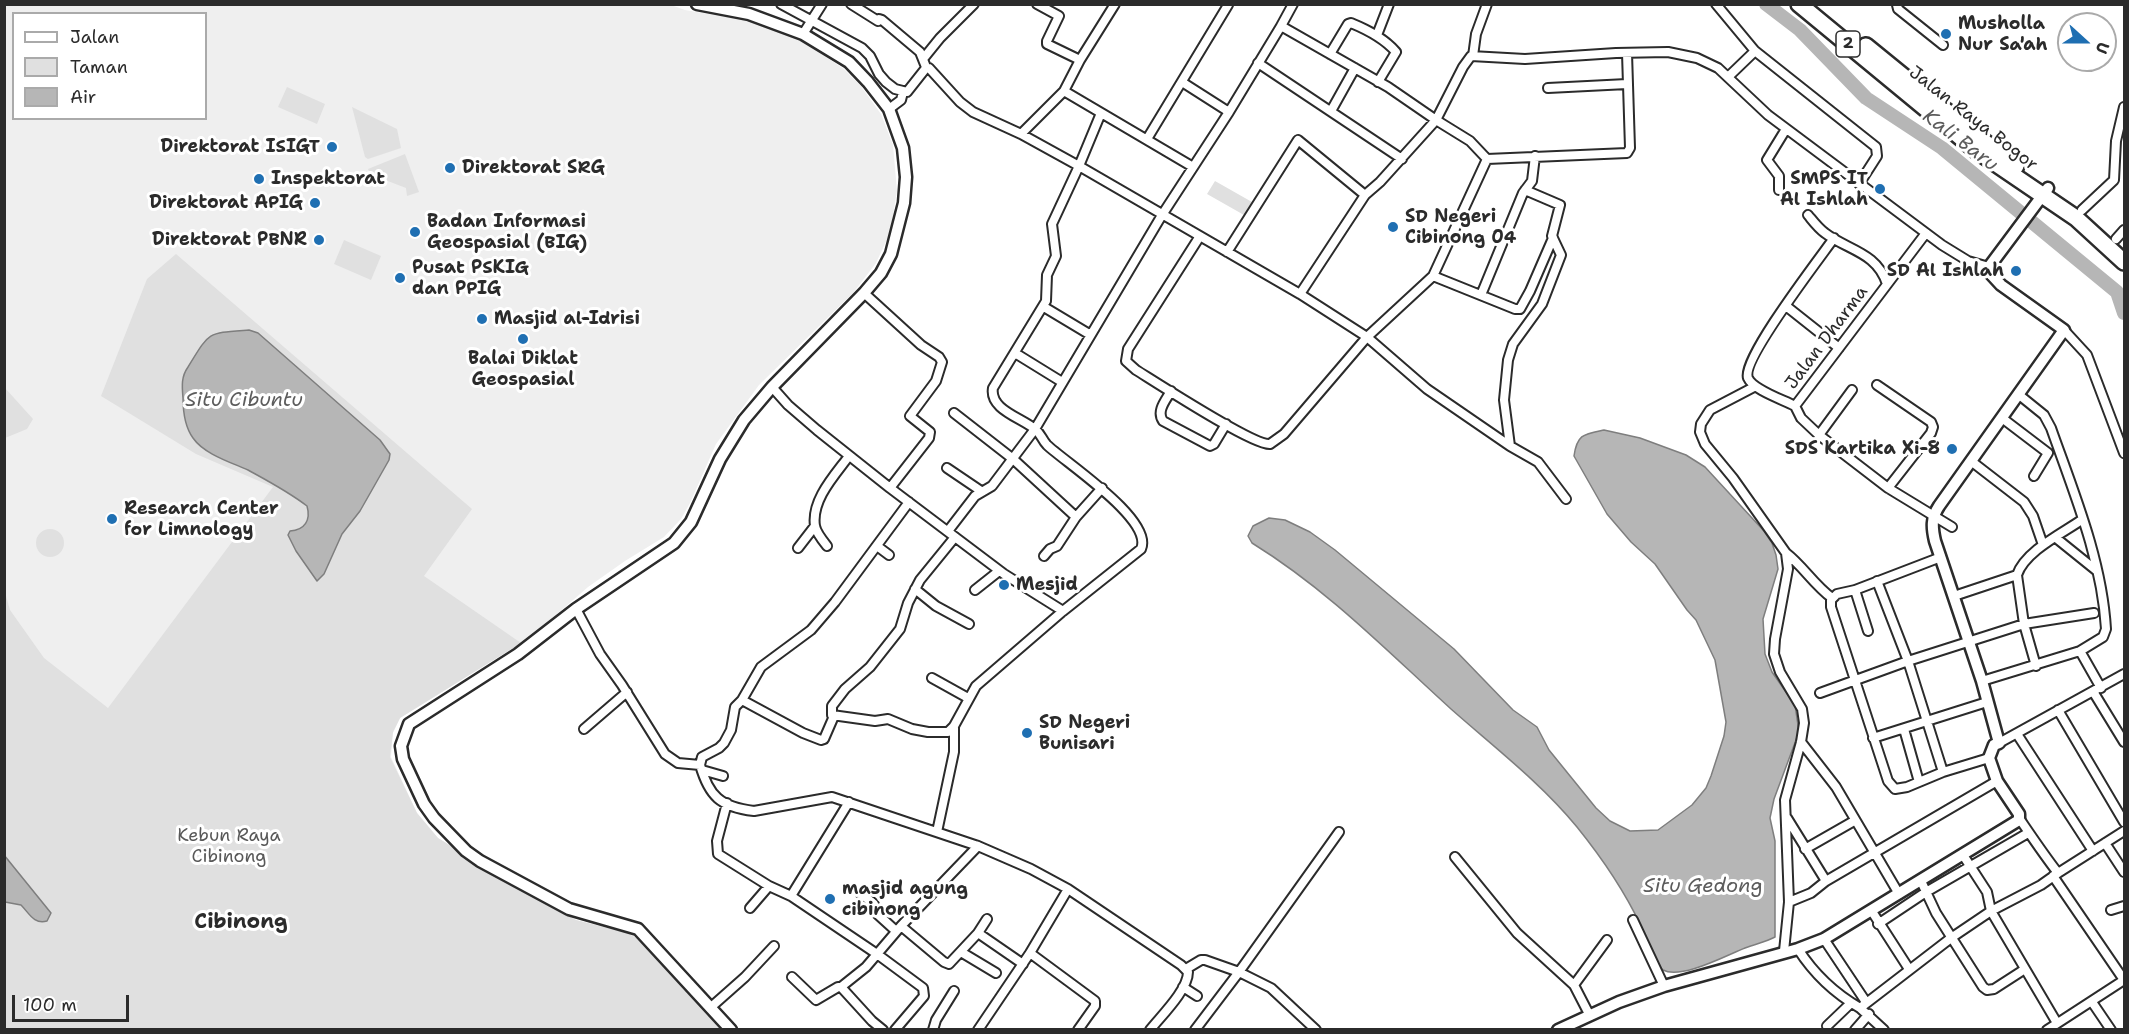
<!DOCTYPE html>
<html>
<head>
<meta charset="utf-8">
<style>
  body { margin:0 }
  #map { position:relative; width:2129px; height:1034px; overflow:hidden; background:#fff; font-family:"Shantell Sans",sans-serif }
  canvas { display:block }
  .frame { position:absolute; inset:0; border:6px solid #2b2b2b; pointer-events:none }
  .legend { position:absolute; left:12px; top:12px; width:195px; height:108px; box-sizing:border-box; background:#fff; border:2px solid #aaa; margin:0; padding:8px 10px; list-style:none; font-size:18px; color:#2b2b2b }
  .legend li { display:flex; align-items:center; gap:12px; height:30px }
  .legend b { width:30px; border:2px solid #aaa }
  .north { position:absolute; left:2057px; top:12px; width:60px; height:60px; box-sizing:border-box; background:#fff; border:2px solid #aaa; border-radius:50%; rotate:111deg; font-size:16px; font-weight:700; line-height:24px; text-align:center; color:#2b2b2b }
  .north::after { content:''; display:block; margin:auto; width:21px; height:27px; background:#1f6fb2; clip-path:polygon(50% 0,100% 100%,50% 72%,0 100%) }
  .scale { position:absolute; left:12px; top:995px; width:117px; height:27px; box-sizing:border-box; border:3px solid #2b2b2b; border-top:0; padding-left:8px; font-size:18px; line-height:21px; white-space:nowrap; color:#2b2b2b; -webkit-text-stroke:4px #fff; paint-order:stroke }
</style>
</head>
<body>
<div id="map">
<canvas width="2129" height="1034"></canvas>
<div class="frame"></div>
<ul class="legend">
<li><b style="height:8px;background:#fff"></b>Jalan</li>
<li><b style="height:16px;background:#e0e0e0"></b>Taman</li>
<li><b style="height:16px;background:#b6b6b6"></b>Air</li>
</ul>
<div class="north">U</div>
<div class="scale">100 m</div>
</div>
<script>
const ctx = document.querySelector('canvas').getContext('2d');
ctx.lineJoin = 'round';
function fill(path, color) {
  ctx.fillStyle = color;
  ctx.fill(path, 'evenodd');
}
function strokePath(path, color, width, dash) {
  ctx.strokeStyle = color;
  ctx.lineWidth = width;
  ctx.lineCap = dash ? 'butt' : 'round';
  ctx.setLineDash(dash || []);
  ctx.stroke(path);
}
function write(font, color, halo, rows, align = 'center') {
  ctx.font = font + ' "Shantell Sans",sans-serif';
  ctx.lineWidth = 6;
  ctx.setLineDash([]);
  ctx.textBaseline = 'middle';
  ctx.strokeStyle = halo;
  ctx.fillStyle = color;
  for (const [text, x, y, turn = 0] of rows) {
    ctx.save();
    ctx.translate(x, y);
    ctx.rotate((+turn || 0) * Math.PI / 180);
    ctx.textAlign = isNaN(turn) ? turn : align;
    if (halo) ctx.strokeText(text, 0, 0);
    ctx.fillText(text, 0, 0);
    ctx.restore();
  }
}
fill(new Path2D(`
  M5 5H671L685 10 763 23 787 31 844 69 860 85 881 114 893 145 897 191 890 233 876 263 853 293 759 385 716 444 690 503 681 519 664 537 625 561 588 587 548 622 521 643 400 718 393 733 391 757 417 813 438 838 552 908 576 920 627 933 723 1029 5 1030ZM14 14H206V118H14Z`), '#efefef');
fill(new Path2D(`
  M287 87 325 104 317 124 278 107Z
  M352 107 397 129 401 148 368 159 365 157Z
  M405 154 419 192 407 196 406 188 380 178 373 181 368 169Z
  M1215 181 1252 202 1244 215 1207 194Z
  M344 240 381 256 371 280 334 264Z
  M176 254 472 509 424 576 521 643 400 718 393 732 390 757 417 813 438 838 552 908 576 920 627 933 645 942 723 1029H5L4 589 10 610 44 658 108 708 273 487 196 454 101 396 147 279Z
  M5 388 33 419 27 429 5 438Z
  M36 543a14 14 0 1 1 28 0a14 14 0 1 1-28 0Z`), '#e0e0e0');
const water = new Path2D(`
  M249 330 258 333 380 440 390 454 389 460 360 511 342 534 324 574 317 581 296 551 288 535 290 531C305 530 311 520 307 506 289 492 268 481 248 470 230 462 204 454 193 438 185 427 183 411 183 398 182 386 181 377 188 367 210 331 207 333 249 330Z
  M1604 430 1640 438 1686 455 1705 467 1764 531 1772 543 1776 555 1778 569 1763 619 1765 654 1772 672 1795 705 1799 732 1774 799 1770 818 1775 841V937C1766 942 1755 944 1745 948 1727 955 1681 980 1663 970 1649 961 1648 940 1641 926 1624 890 1602 858 1577 827 1541 783 1494 747 1451 709 1386 650 1328 590 1252 543L1248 536 1253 526 1269 518 1285 520 1310 532 1335 550 1454 649 1513 710 1537 727 1549 750 1596 808 1610 821 1630 831 1658 830 1692 805 1706 788 1711 776 1724 736 1726 722 1715 660 1696 620 1687 610 1655 564 1631 542 1607 514 1574 456C1577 434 1584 434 1604 430Z
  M4 855 51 913 47 921C34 925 29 913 21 905L5 902Z`);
fill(water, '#b6b6b6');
strokePath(water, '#7e7e7e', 1.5);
strokePath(new Path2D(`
  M1766 4 1800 30 1866 98 1942 148 2117 292 2124 313`), '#b6b6b6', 14);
const street = new Path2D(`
  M781 4 862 48 870 56 879 74 886 82 895 89 907 92 926 68H929L960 102 973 112 1021 134 1079 166 1300 294 1367 337 1427 389 1510 446
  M851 4 878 21 879 19 882 20 920 52 926 67
  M1037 4 1059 16 1047 41V44L1080 60
  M1716 4 1755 51 1876 147 1877 156 1859 184
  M1897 5 1898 9 1943 45
  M1281 26 1293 4
  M803 34 822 4
  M1377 35 1389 4
  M1330 54 1348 24 1351 23C1368 30 1384 38 1396 52L1378 82
  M1473 56 1476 34 1487 4
  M923 59 940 38 974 4
  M1258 63 1402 159
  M1728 77 1755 51
  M1182 82 1229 112
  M1548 88 1627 84
  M1064 91 1193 167
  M889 109 901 100 903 92
  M1331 111 1355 68
  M1021 134 1064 91 1080 60 1115 4
  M1147 139 1228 5 1227 4
  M1525 190 1560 205 1552 236 1561 255 1542 304 1513 344 1508 360 1504 400 1510 446 1538 462 1566 499
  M1779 190V176L1767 160 1786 129
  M2082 210 2114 180 2116 141 2124 107
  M1808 215C1813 221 1818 228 1825 233 1847 250 1877 252 1887 284
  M1200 236 1128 349 1126 361 1136 370C1157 383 1254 446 1270 444L1284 434 1367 337 1433 276 1487 159 1627 153 1630 148 1627 53
  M2116 239 2124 230
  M1227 252 1298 140 1365 195
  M1433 276 1515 309H1520L1530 291 1553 238
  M864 293 921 345 939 357 942 362 936 381 910 416 930 432 929 438 890 488
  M1300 294 1365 195 1380 182 1436 120 1470 141 1487 159
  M1481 295 1523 193 1532 181 1535 156
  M1786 306 1839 348
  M1044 307 1089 334
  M2064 330 2087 355 2124 453
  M1015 353 1062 382
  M1877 385 1931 422 1933 427 1931 433 1888 488
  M772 387 788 405 817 430 890 488 1004 574 1063 611
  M1754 387 1710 410 1701 424 1700 432 1705 444 1733 478 1786 553 1788 569 1775 639 1774 654 1780 672 1802 709 1804 723 1801 742 1785 800 1789 902 1784 951
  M1171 391C1166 400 1156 411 1163 421L1210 446 1214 444 1226 424
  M1795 406C1784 400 1753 390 1748 378 1741 360 1819 259 1834 238
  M1795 406 1926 233
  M1795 406 1801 418 1819 435 1888 488 1952 527
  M954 413 1013 459 1076 517
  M2002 418 2048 453 2034 476
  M1819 435 1852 390
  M1971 461 2024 502 2033 516 2043 545
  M947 468 981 491
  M948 531 975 496 992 486 1035 429 1162 215 1229 112 1281 26 1388 87 1436 120 1463 67 1471 56 1525 59 1616 53 1668 52 1697 58 1718 68 1768 115 1942 245 1968 261 1989 267
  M955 537 920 580 908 603 900 629 870 667 845 689 832 706V715L875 721 888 719 912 729 928 732H948L954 726 976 686 1063 611 1141 549C1154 520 1066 463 1047 445 1042 440 1041 434 1036 430 1023 418 989 410 993 388L1046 301 1047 275 1056 256 1052 224 1079 166 1101 113
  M2056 538 2097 571
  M827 546C823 541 816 532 815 526 811 500 835 475 849 456
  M877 546 889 555
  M798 548 815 526
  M1786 553C1803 566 1814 585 1832 598
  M1044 556 1050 549 1057 546 1076 517 1102 488
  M1941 557 1855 590 1837 594 1831 600V607L1888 781 1895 789 1907 787 1943 772 1989 758
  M1877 581 1908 661 1943 772
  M915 589 936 606 969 624
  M975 590 999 571
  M1855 590 1868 631
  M1954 596 2017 575
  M576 609 600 654 622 685 665 754 678 763 700 765C709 796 720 807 754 811L832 797 978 846 1031 869 1068 889 1181 965 1188 972C1188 990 1161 1016 1150 1030
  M2080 651 2101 688
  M2036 666 2024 624 2017 575C2025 551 2063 533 2083 519
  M932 678 968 698
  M1982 681 2080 651 2103 637 2106 629C2102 560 2074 493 2051 428L2044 415 2018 394
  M1820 693 1908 661 2024 624 2094 613
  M2094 693 2124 742
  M742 700 803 733 821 740 824 739 834 716
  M2058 710 2124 822
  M584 729 627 692
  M1904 729 1919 782
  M2017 734 2093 851
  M1873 738 1987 702
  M1801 742 1836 787 1899 894
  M1999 743 2124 674
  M700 765 702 757 719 748 724 743 731 730 735 707 742 700 761 667 811 630 835 602 909 502
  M702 770 723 776
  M727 803 717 841 718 854 769 886
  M1787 818 1826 881
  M2019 818C2032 837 2044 855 2058 873
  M937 832 954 752V726
  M2105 843 2124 872
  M1805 849 1854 821
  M1963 855 1987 892 1991 911 2057 1023
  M1455 857 1517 933 1574 985 1590 1016
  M2053 876 2124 980
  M1921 881 1936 913 1983 987 1987 990 1994 989 2025 969
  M860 893 874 904V911L896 931
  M791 896 849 802
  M1789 902 1811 893 1826 881 1997 781
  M750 908 769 886 791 896 877 954 923 988 924 996 895 1030
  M1871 910 1909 969
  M2111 910 2124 906
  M1633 920 1664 986
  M1878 924 1926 892 2028 833
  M901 926 944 962 949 964 978 933 987 919
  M978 933 1023 964
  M1824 939 1866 1002
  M1798 949C1814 974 1834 993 1860 1008L1951 938 1991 911 2041 885 2058 873 2124 831
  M961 952 996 973
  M1030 953 1095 1001V1006L1078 1030
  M1186 969 1201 960H1205L1239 972 1271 988 1316 1030
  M792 977 816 1000 838 987H841L866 967 901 926 978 846
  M1574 985 1607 940
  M841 987 872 1021 883 1030
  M1183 987 1197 996
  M2092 1002 2111 1030
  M710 1008 745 977 774 946
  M1860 1008 1884 1030
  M1827 1026 1851 1003
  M933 1030 936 1020 954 991
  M978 1030 1030 953 1068 889
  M1195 1030 1239 972 1339 832
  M1855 1030 1869 1014
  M2047 1030 2124 980`);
const secondary = new Path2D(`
  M697 4 749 14 803 34 849 62 868 82 889 109 903 148 906 177 904 203 891 254 881 273 864 293 772 387 744 420 720 459 691 522 674 543 576 609 518 654 409 724 401 746 403 759 424 804 434 818 466 851 480 861 569 909 638 929 731 1030
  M1558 1030 1619 1002 1664 986 1798 949 1824 939 2019 820V814L1997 781 1989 758 1994 745 1999 743 1982 681 1935 541C1932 528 1931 518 1939 506L2064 330 2001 285 1989 272V267L2048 188`);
const highway = new Path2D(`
  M1799 4 1976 150 2076 218 2124 262
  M1866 46 1979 138 2016 166`);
strokePath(street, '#2b2b2b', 12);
strokePath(secondary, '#2b2b2b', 15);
strokePath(highway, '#2b2b2b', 20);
strokePath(street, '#fff', 8);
strokePath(secondary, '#fff', 10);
strokePath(highway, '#fff', 15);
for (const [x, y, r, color] of [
  [1946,34,6,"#1f6fb2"],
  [332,147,6,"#1f6fb2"],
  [450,168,6,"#1f6fb2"],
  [259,179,6,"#1f6fb2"],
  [1880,189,6,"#1f6fb2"],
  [315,203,6,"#1f6fb2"],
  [1393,227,6,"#1f6fb2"],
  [415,232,6,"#1f6fb2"],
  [319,240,6,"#1f6fb2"],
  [2016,271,6,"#1f6fb2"],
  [400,278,6,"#1f6fb2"],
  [482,319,6,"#1f6fb2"],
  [523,339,6,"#1f6fb2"],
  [1952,449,6,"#1f6fb2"],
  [112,519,6,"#1f6fb2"],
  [1004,585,6,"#1f6fb2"],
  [1027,733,6,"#1f6fb2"],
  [830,899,6,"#1f6fb2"]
]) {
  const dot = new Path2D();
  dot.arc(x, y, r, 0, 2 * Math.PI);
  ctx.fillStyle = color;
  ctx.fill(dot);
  strokePath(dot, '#fff', 2);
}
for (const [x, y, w] of [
  [1848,44,24]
]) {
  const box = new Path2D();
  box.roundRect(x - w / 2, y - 13, w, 26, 4.5);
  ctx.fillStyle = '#fff';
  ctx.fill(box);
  strokePath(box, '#2b2b2b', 1.5);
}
write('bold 16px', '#2b2b2b', null, [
  ["2",1848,44]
]);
write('bold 18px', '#2b2b2b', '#fff', [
  ["Musholla",1958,24],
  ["Nur Sa'ah",1958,45],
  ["Direktorat ISIGT",320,147,"right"],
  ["Direktorat SRG",462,168],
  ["Inspektorat",271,179],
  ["SMPS IT",1868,179,"right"],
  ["Al Ishlah",1868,200,"right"],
  ["Direktorat APIG",303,203,"right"],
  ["SD Negeri",1405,217],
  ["Cibinong 04",1405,238],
  ["Badan Informasi",427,222],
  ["Geospasial (BIG)",427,243],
  ["Direktorat PBNR",307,240,"right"],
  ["Pusat PSKIG",412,268],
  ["dan PPIG",412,289],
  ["SD Al Ishlah",2004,271,"right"],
  ["Masjid al-Idrisi",494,319],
  ["Balai Diklat",523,359,"center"],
  ["Geospasial",523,380,"center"],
  ["SDS Kartika Xi-8",1940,449,"right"],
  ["Research Center",124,509],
  ["for Limnology",124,530],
  ["Mesjid",1016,585],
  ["SD Negeri",1039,723],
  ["Bunisari",1039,744],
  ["masjid agung",842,889],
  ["cibinong",842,910]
], 'left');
write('18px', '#2b2b2b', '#fff', [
  ["Jalan Raya Bogor",1973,119,38],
  ["Jalan Dharma",1827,338,-53]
]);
write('18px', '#585858', '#fff', [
  ["Kebun Raya",229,836],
  ["Cibinong",229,857]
]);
write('italic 20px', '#5c5c5c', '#fff', [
  ["Kali Baru",1960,141,37],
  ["Situ Cibuntu",244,401],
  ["Situ Gedong",1703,887]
]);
write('bold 21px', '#2b2b2b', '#fff', [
  ["Cibinong",241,923]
]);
</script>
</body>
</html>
